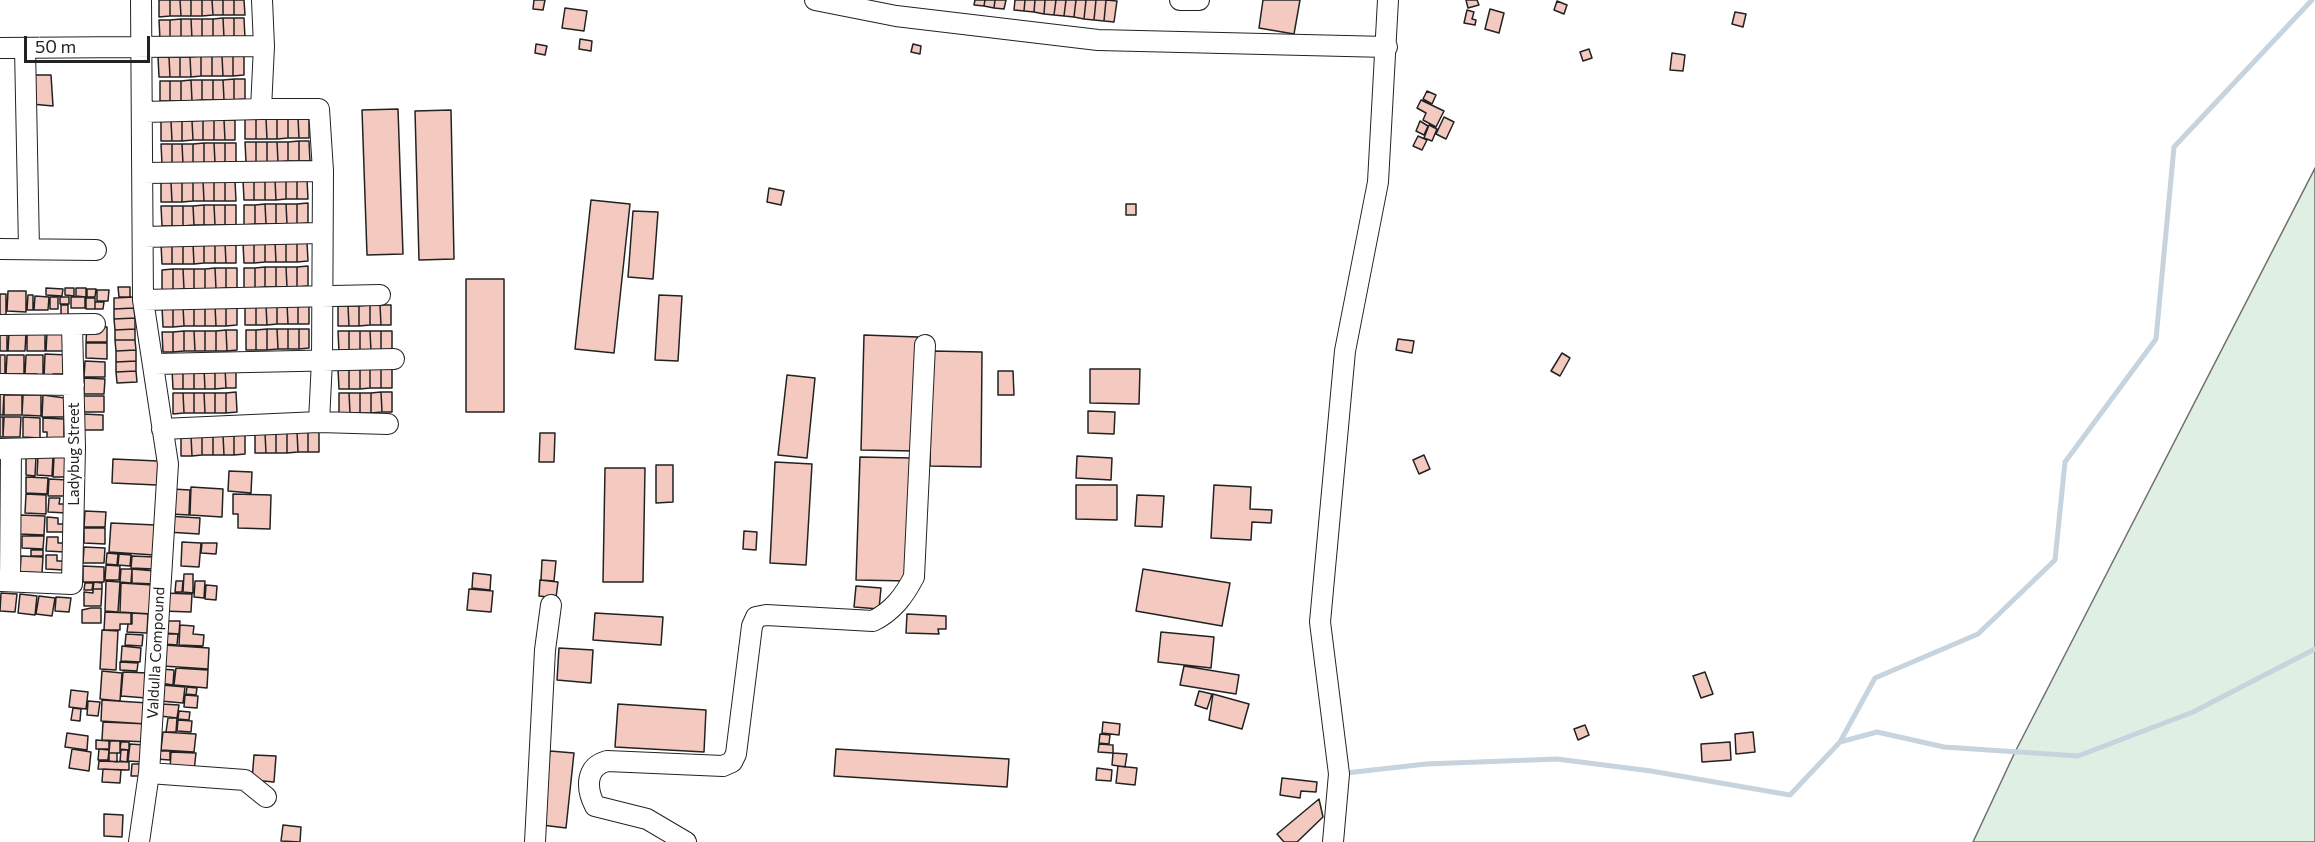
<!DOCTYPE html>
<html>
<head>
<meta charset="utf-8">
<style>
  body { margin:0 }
  #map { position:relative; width:2315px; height:842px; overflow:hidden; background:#fff; font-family:Commissioner,sans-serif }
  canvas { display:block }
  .scale { position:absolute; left:24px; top:36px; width:126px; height:27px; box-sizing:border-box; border:3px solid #222; border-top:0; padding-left:8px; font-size:18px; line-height:21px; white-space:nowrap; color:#222; -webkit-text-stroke:4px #fff; paint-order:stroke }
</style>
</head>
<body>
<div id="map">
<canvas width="2315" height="842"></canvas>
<div class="scale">50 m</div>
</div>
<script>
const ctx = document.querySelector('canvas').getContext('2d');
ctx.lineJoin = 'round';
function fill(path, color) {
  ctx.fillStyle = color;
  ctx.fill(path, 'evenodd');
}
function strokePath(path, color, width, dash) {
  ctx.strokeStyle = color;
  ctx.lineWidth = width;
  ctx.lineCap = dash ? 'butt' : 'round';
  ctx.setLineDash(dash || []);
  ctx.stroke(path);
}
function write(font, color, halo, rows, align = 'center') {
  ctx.font = font + ' Commissioner,sans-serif';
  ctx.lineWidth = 4.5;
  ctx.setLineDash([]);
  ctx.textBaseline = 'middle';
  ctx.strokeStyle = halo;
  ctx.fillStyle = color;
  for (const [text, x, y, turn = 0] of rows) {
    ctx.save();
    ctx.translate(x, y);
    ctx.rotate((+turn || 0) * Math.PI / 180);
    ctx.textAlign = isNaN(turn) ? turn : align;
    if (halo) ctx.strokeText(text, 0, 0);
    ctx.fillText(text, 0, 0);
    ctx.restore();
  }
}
const green = new Path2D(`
  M2315 168V842H1973L2015 752Z`);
fill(green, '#e0efe3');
strokePath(green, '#6f6f6f', 1.5);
strokePath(new Path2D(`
  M1840 742 1877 732 1944 747 2078 756 2193 712 2315 649
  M1346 773 1426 764 1557 759 1651 771 1790 795 1840 742 1875 678 1978 634 2055 560 2065 462 2156 339 2174 147 2312 0`), '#c7d3dd', 5);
const building = new Path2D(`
  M159 0H170V16L159 17Z
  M170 0H180L181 16H170Z
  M180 0H191V16H181Z
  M191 0H202V16H191Z
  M202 0H212L213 15 202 16Z
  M212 0H223V15H213Z
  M223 0H234V15H223Z
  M234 0H244L245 15H234Z
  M534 0H545L543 10 533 9Z
  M975 0H985L984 6 974 5Z
  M985 0H995L994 8 984 6Z
  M995 0H1006L1004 9 994 8Z
  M1015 0H1025L1024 11 1014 10Z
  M1025 0H1035L1034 12 1024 11Z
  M1035 0H1045L1044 14 1034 12Z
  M1045 0H1056L1054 15 1044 14Z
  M1056 0H1066L1064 16 1054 15Z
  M1066 0H1076L1074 17 1064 16Z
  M1076 0H1086L1084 19 1074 17Z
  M1086 0H1096L1094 20 1084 19Z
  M1096 0H1106L1104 21 1094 20Z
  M1106 0 1117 1 1114 22 1104 21Z
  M1263 0H1300L1294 34 1259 28Z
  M1466 0H1477L1479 5 1468 8Z
  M1557 1 1567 5 1564 14 1554 10Z
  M565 8 587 11 584 31 562 28Z
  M1490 9 1504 13 1499 33 1485 29Z
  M1467 10 1474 12 1472 19 1476 20 1475 25 1464 23Z
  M1735 12 1746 14 1743 27 1732 24Z
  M223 18H234V38H224Z
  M223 18 224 38 213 39V19Z
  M234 18H244L245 38H234Z
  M181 19H191L192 39H181Z
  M181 19V39H170V20Z
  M191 19H202V39H192Z
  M202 19H213V39H202Z
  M159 20H170V39L160 40Z
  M580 39 592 41 591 51 579 49Z
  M536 44 547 46 545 55 535 53Z
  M913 44 921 46 920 54 911 52Z
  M1589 49 1592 58 1583 61 1580 52Z
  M1672 53 1685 55 1683 71 1670 70Z
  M244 55V75L233 76V56Z
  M201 56H212V76H201Z
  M201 56V76L191 77 190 57Z
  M212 56H222L223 76H212Z
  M222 56H233V76H223Z
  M158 57H169L170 77H159Z
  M169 57H180V77H170Z
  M180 57H190L191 77H180Z
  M32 75H51L53 106 31 104Z
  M234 79H245V99L234 100Z
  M234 79V100H224L223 80Z
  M191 80H202V100L192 101Z
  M191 80 192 101H181V81Z
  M202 80H213V100H202Z
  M213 80H223L224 100H213Z
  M160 81H170V101H160Z
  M170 81H181V101H170Z
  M1427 91 1436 95 1432 104 1423 99Z
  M1421 100 1444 111 1436 127 1423 120 1426 113 1417 108Z
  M398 109 403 254 367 255 362 110Z
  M451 110 454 259 419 260 415 111Z
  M1444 117 1454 122 1446 139 1436 134Z
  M288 118H298L299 138H288Z
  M288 118V138L277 139V119Z
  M298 118H309V138H299Z
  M245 119H256V139H245Z
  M256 119H266L267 139H256Z
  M266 119H277V139H267Z
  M203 120H214V140H203Z
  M203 120V140H193L192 121Z
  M214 120H224L225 140H214Z
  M224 120H235V140H225Z
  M161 121H171L172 141H161Z
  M171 121H182V141H172Z
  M182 121H192L193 140 182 141Z
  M1420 121 1428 126 1424 135 1416 131Z
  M1429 125 1437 129 1432 141 1424 138Z
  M1418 136 1427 140 1422 150 1413 146Z
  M299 141H309L310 161H299Z
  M299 141V161H288V142Z
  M245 142H256V162H246Z
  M256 142H267V162H256Z
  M267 142H277L278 162H267Z
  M277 142H288V161L278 162Z
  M204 143H214L215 163H204Z
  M204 143V163L193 164V144Z
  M214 143H225V163H215Z
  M225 143H236V163H225Z
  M161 144H172V164H162Z
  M172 144H182L183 164H172Z
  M182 144H193V164H183Z
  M297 179H307L308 199H297Z
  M297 179V199H286V180Z
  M243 180H254V200H244Z
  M254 180H265V200H254Z
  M265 180H275L276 200H265Z
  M275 180H286V199L276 200Z
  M203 181H214V201H204Z
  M203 181 204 201H193V182Z
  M214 181H225V201H214Z
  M225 181H235L236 201H225Z
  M161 182H171L172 202H161Z
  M171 182H182V202H172Z
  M182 182H193V201L182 202Z
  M769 188 784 191 781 205 767 202Z
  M591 200 630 204 614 353 575 349Z
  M308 203V223L297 224V204Z
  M265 204H276V224H266Z
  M265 204 266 224H255V205Z
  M276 204H286L287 224H276Z
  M286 204H297V224H287Z
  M1126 204H1136V215H1126Z
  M204 205H214L215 225H204Z
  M204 205V225H194L193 206Z
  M214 205H225V225H215Z
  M225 205H236V225H225Z
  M244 205H255V224L244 225Z
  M161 206H172V226H162Z
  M172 206H183V226H172Z
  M183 206H193L194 225 183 226Z
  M633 211 658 212 653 279 628 277Z
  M254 242H265V262L254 263Z
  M254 242V263H244L243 243Z
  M265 242H275L276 262H265Z
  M275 242H286V262H276Z
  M286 242H297V262H286Z
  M297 242H307L308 261 297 262Z
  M204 243H215V263H204Z
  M204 243V263L194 264 193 244Z
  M215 243H225L226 263H215Z
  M225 243H236V263H226Z
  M161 244H172V264H162Z
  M172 244H183V264H172Z
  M183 244H193L194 264H183Z
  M308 266V286L297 287V267Z
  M265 267H276V287H265Z
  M265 267V287L255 288V268Z
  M276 267H286L287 287H276Z
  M286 267H297V287H287Z
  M215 268H226V288L216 289Z
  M215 268 216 289H205V269Z
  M226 268H237V288H226Z
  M244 268H255V288H244Z
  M173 269H183L184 289 173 290Z
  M173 269V290H162V270Z
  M183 269H194V289H184Z
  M194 269H205V289H194Z
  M466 279H504V412H466Z
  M118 287H130V297H119Z
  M46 288 63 289 62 296 46 295Z
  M65 288H74V296L65 295Z
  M76 288H86V297L76 296Z
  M87 289H96L95 297H87Z
  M97 290H109L108 301H97Z
  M8 291H26V312L7 311Z
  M0 294H6V317H0Z
  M28 295H33V310H27Z
  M659 295 682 296 678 361 655 360Z
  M35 296 49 297 48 310H34Z
  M50 297H58V309H50Z
  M60 297H69V304H60Z
  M71 297H85V308H71Z
  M134 297V308L114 309V298Z
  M86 298H95V309H86Z
  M95 302H104L103 309H95Z
  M287 304H298V324H288Z
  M287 304 288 324H277V305Z
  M298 304H309V324H298Z
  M61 305H68V315H61Z
  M226 305H237V325L226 326Z
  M226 305V326H216L215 306Z
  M245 305H256V325H245Z
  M256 305H266L267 325H256Z
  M266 305H277V324L267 325Z
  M370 305V325L359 326V306Z
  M370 305H380L381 325H370Z
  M380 305H391V325H381Z
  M183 306H194V326H184Z
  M183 306 184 326 173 327V307Z
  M194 306H205V326H194Z
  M205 306H215L216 326H205Z
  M338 306H348L349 326H338Z
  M348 306H359V326H349Z
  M162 307H173V327H163Z
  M134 308 135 318 114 319V309Z
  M135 318V329L115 330 114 319Z
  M87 326 107 327V342H86Z
  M135 329V340H115V330Z
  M267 329H277L278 349 267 350Z
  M267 329V350H256V330Z
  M277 329H288V349H278Z
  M288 329H299V349H288Z
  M299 329H309V348L299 349Z
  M226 330H237V350L227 351Z
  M226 330 227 351H216V331Z
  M246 330H256V350H246Z
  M184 331H194L195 351H184Z
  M184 331V351L173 352V332Z
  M194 331H205V351H195Z
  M205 331H216V351H205Z
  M338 331H349V351L339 352Z
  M349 331H360V351H349Z
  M360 331H370L371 351H360Z
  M370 331H381V351H371Z
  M381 331H392V350L381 351Z
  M0 332H7V351H0Z
  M9 332 26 333 25 351H8Z
  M27 332H45V351H27Z
  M47 332H64L63 351H46Z
  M162 332H173V352H163Z
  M864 335 918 337 915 451 861 450Z
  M1398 339 1414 341 1412 353 1396 350Z
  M115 340H135L136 350 116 351Z
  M86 343H107V359L86 358Z
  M136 350V361L116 362V351Z
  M932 351 982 352 981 467 930 466Z
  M1562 353 1570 358 1560 376 1551 371Z
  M45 354 68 355 67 374H53V378H44Z
  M0 355H5V374H0Z
  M7 355H24V374H6Z
  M26 355H43V377H37V374H25Z
  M85 361 105 362V377H84Z
  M136 361V371L116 372V362Z
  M225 368H236V388H226Z
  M225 368 226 388 215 389V369Z
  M370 368V388L360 389V369Z
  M370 368H381V388H370Z
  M381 368H392V388H381Z
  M172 369H183V389H173Z
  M183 369H194V389H183Z
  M194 369H204L205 389H194Z
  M204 369H215V389H205Z
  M338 369H349V389H339Z
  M349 369H360V389H349Z
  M1090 369H1140L1139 404 1090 403Z
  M136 371 137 382 117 383 116 372Z
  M998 371H1013L1014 395H998Z
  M787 375 815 378 807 458 778 455Z
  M84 378 105 379 104 394H84Z
  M236 392 237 412 226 413V393Z
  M381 392H392V412H382Z
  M381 392 382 412 371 413V393Z
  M173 393H183L184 413 173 414Z
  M183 393H194V413H184Z
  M194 393H204L205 413H194Z
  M204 393H215V413H205Z
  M215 393H226V413H215Z
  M339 393H349L350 413H339Z
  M349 393H360V413H350Z
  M360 393H371V413H360Z
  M0 394H4L3 415H0Z
  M4 395H22V415H4Z
  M23 395H41V416L22 415Z
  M43 395 65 398 64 417H42Z
  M83 396H104V412H83Z
  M1088 411 1115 412 1114 434 1088 433Z
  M83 414 103 415V430H82Z
  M0 417H3V437H0Z
  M4 417H21L20 437H3Z
  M23 417 40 418V438L23 437Z
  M43 418 64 419V438H47V432H43Z
  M287 432H297L298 452 287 453Z
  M287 432V453H276V433Z
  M297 432H308V452H298Z
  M308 432H319V452H308Z
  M255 433H265L266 453H255Z
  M265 433H276V453H266Z
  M540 433H555L554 462H539Z
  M245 434V454L234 455V435Z
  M202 435H213V455H202Z
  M202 435V455L192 456 191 436Z
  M213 435H223L224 455H213Z
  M223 435H234V455H224Z
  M181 436H191L192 456H181Z
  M1424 455 1430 469 1419 474 1413 460Z
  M26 456 36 457 35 476 26 475Z
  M38 456H53L52 476 37 475Z
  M54 456 69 457 68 477H53Z
  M1077 456 1112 458 1111 480 1076 478Z
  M860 457 912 458 909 581 856 580Z
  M113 459 158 461 157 485 112 483Z
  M775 462 812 464 806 565 770 563Z
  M656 465H673V502L656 503Z
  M605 468H645L643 582H603Z
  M229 471 252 472 251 493 228 491Z
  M26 477 48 478 47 494 26 493Z
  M49 479 68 480 67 496H48Z
  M1076 485H1117V520L1076 519Z
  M1214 485 1251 487 1250 509 1272 510 1271 523 1252 522 1251 540 1211 538Z
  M191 487 223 489 222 517 190 515Z
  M172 489 190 490 189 515 171 514Z
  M26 494 46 495V514L25 513Z
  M233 494 271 495 270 529 238 528V514H233Z
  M1137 495 1164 496 1162 527 1135 526Z
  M49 498H60L59 504H67V513L48 512Z
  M85 511 106 512 105 527H84Z
  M20 515 45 516 44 535 19 534Z
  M167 516 200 518 199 534 167 532Z
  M47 517 58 518V524H66L65 532H47Z
  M111 523 156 525 154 555 109 552Z
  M84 528H105V544L84 543Z
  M744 531 757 532 756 550 743 549Z
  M22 536H44L43 549 22 548Z
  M47 537H58V543H65V552L46 551Z
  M182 542 201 543 199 567 181 566Z
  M202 543H217L216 554 201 553Z
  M84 547 105 548 104 563H83Z
  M31 550H43V556H31Z
  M107 553 118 554 117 565 106 564Z
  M119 554 131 555 130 566 118 565Z
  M46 555H57V561H64V570L46 569Z
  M21 556 43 557 42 573 20 572Z
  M132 556 155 557 154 569 131 568Z
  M542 560 556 561 554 581 541 580Z
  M106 565 120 566 119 580H105Z
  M83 566 104 567V582H83Z
  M121 569H132L131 583 120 582Z
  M132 569 155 571 154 584 132 583Z
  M1143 569 1230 583 1222 626 1136 611Z
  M473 573 491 575 490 590 472 588Z
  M184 574H193V593L183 592Z
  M540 580 558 582 556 598 539 596Z
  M106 581 120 582 118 612 105 611Z
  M176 581H183L182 592H175Z
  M195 581H205L204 598 194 597Z
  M94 582 102 583V589H93Z
  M85 583H93L92 590H84Z
  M121 583 153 585 151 614 120 612Z
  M206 585 217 586 216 600 205 599Z
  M856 586 881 588 879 609 854 607Z
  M93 589H102L101 606H84V592L93 593Z
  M469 589 493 591 491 612 467 610Z
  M1 593 17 594 15 612 0 611Z
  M163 593 192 594 191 612 162 611Z
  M20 594 37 596 35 615 18 613Z
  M39 596 55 598 52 616 36 614Z
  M56 597 71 598 69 612 55 611Z
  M91 608H101V623H82V610Z
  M105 612 131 613V624H120V630H104Z
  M132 613 148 614 147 633 127 632 128 624H132Z
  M595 613 663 617 661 645 593 640Z
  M907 614 946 616V629H938L939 634 906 633Z
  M165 621H180L179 634 164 633Z
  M180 625 194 626 193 634 204 635 203 646 179 645Z
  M102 630 118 631 116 670 100 669Z
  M1161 632 1214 637 1211 668 1158 662Z
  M126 634 143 635 142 646 125 645Z
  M165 634H178L177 645 164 644Z
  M164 645 209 648 208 669 163 666Z
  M122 646 141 648 140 662 121 661Z
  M559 648 593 650 591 683 557 680Z
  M120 662 138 663 137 671 120 670Z
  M1184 666 1239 675 1236 694 1180 685Z
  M176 668 208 670 207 688 174 685Z
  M161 669 174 670 173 685 160 683Z
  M102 671 122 673 120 701 100 699Z
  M123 672 148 673 146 698 121 696Z
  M1705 672 1713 694 1701 698 1693 676Z
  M162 685 185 687 183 703 160 701Z
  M187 687 197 688 196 695 186 694Z
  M71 690 88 692 86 709 69 707Z
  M1199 691 1212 694 1207 709 1195 705Z
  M1213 694 1249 704 1242 729 1209 720Z
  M185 695 198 696 197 708 184 707Z
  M102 700 148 703 146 724 101 721Z
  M88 701 100 702 98 716 87 715Z
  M162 704 179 705 177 718 160 716Z
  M618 704 706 710 704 752 615 747Z
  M73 708 81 709 80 721 71 720Z
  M179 711 190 712 189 720 178 719Z
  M168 718H177L176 732H166Z
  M178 720 192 721 191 732 177 731Z
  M103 722 149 724 148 742 102 740Z
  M1103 722 1120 724 1119 735 1102 733Z
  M1585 725 1589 735 1578 740 1574 729Z
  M163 732 196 734 194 752 161 750Z
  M1753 732 1755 752 1736 754 1735 734Z
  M67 733 88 736 87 750 65 747Z
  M1100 734 1110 735 1109 744 1099 743Z
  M96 740 109 741V749H96Z
  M110 741H120V753H109Z
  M121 742H129V750L120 749Z
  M1730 742 1731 760 1702 762 1701 744Z
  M130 744 145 745 144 762 128 761Z
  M1099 744 1113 745V753L1098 752Z
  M72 749 91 752 89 771 69 768Z
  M99 749 109 750 108 760H98Z
  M836 749 1009 759 1007 787 834 776Z
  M121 750H128L127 762 120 761Z
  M157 751H170V760L156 759Z
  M550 751 574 753 566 828 542 825Z
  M171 752 196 753 194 771 170 769Z
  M109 753H117V762L109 761Z
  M1113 753 1127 754 1125 767 1112 765Z
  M254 755 276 756 274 782 252 780Z
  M99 761 129 762V770L98 769Z
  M132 764H143L142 776H131Z
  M1118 766 1137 768 1135 785 1116 783Z
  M1097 768 1112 770 1111 781 1096 780Z
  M103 769 121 770 120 783 102 782Z
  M1282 778 1317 782 1316 792 1301 791 1300 798 1280 795Z
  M1319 799 1323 817 1297 842H1284L1277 834Z
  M104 814 123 815 122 837 104 836Z
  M283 825 301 827 300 842 281 841Z`);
fill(building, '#f3c9c0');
strokePath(building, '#222', 1.5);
const minor = new Path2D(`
  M262 0 264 46 261 109H319L323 171 322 360 319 422 388 424
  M815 0 896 16 1098 40 1387 47
  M1180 0H1199
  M0 48 264 46
  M25 48 29 249
  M144 112 261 109
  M143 173 323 171
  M143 237 322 233
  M0 249 96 250
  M143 300 380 295
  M0 325 95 324
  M154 364 394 359
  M0 384 74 385
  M162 429 319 422
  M0 449 75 447
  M0 581 72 584 75 447 72 325
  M10 581 11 449
  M149 773 245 780 266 797
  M139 842 149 773 168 464 143 300 141 0
  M535 842 545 650 551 605
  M686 842 647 819 595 806C586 789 585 767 607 761L723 766 732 762 736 754 752 626 756 617 766 615 873 621C893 611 904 596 914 577L925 345
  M1333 842 1339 774 1320 622 1345 351 1378 182 1388 0`);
strokePath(minor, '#222', 22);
strokePath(minor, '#fff', 20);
write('15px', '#222', '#fff', [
  ["Ladybug Street",74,454,-90],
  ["Valdulla Compound",156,653,-87]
]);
</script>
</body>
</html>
